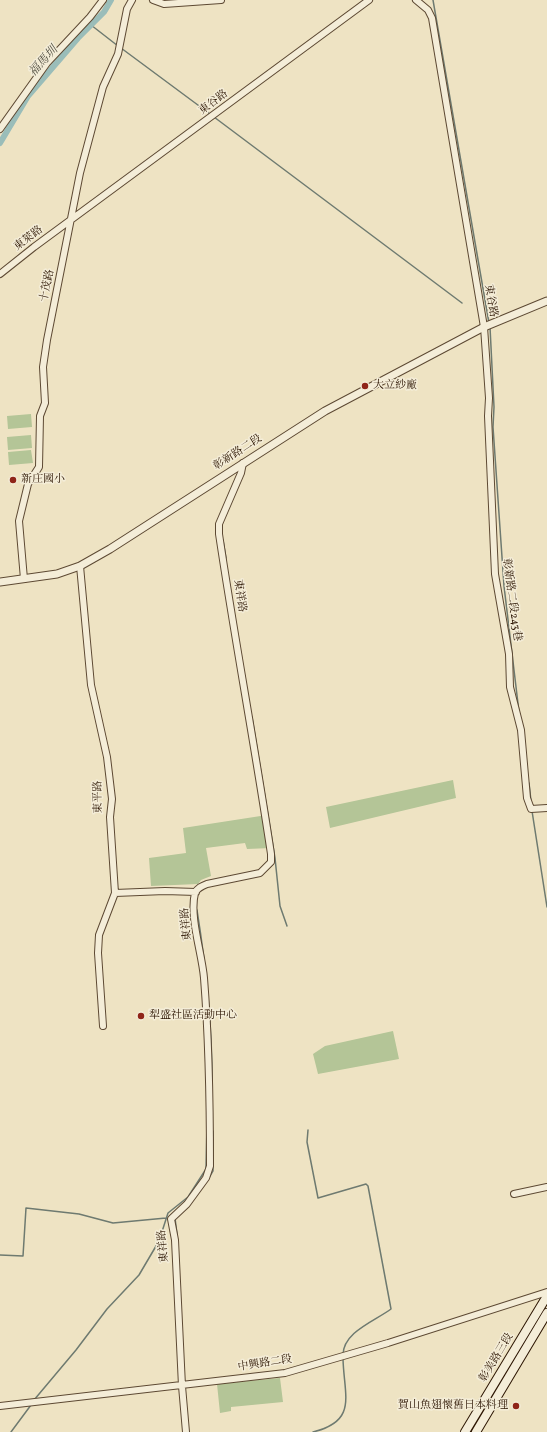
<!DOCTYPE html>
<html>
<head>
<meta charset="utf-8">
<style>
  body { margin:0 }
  canvas { display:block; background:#eee3c3 }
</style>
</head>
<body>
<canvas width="547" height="1432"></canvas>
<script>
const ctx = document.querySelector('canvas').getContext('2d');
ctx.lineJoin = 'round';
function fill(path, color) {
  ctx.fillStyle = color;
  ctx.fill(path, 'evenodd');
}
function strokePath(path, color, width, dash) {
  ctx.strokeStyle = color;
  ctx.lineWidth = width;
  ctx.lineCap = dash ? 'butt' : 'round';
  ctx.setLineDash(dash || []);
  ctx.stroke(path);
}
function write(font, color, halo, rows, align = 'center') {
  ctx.font = font + ' Vollkorn,"Noto Serif TC",serif';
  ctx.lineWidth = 3;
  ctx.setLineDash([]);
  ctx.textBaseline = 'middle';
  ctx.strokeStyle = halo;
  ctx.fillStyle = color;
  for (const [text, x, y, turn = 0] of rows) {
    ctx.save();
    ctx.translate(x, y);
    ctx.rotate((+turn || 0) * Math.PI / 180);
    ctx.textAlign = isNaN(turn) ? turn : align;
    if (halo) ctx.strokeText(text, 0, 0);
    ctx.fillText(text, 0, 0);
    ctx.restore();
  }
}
fill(new Path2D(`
  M31 414 32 427 8 429 7 416Z
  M31 435 32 448 8 450 7 437Z
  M31 450 33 463 9 465 8 452Z
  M453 780 456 798 330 828 326 807Z
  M267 815 271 848 247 849 245 843 206 848 211 876 201 880 198 884 151 886 149 858 186 853 183 828Z
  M393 1031 399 1059 318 1074 313 1054 325 1046Z
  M280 1378 283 1402 231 1407V1411L220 1413 217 1384Z`), '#b4c597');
strokePath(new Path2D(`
  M433 0 489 323
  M91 25 118 46
  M121 48 210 114
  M214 117 462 303
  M490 327 494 407 493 427 504 586 519 712
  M223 540 226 558
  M252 717 275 858 280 906 287 926
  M529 783 531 801
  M532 811 547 907
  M197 910C207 972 213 1033 212 1096
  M308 1130 307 1142 318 1198 366 1184 368 1186 391 1309C375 1321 343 1332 343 1355
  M209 1178 213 1171V1131
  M175 1218 177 1234
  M0 1255 23 1256 26 1208 79 1214 113 1223 166 1218
  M34 1400 76 1350 107 1309 139 1275 159 1241 168 1213 188 1197 206 1169 207 1122
  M11 1432 31 1405
  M313 1432C358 1421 344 1396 343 1359`), '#6e7a70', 1.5);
strokePath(new Path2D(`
  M0 143 28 96 78 38 104 12 111 0`), '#9abdb9', 6);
const minor = new Path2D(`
  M153 0 164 4 221 0
  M416 0 428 10 432 18 484 327 489 398 488 416 495 574 509 654 510 687 521 730 527 798 531 809 547 808
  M0 129 47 63 90 17 103 0
  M0 274 34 247 369 0
  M80 566 91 685 107 757 112 799 110 817 115 893 99 935 98 953 103 1026
  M24 579 19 521 28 484 39 467 40 416 45 403 43 367 47 340 80 173 103 87 118 54 127 9 132 0
  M115 893 165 891 196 892
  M514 1194 547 1187
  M0 1406 285 1373 388 1343 547 1292
  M186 1432 182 1386 175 1240 171 1219 187 1204 206 1178 210 1166C210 1103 209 1041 204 978 202 953 189 917 195 893 197 888 202 886 207 884L260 873 271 862V854C255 747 235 641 219 534V524L241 473 243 463`);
const tertiary = new Path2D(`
  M0 582 57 574 80 566 110 549 325 411 484 327 547 301`);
const secondary = new Path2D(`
  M465 1432 547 1296
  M476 1432 547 1313`);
strokePath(minor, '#5d4933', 8);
strokePath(tertiary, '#5d4933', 9);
strokePath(secondary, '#2d1603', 10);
strokePath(minor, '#f4edd8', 6);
strokePath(tertiary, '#f4edd8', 7);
strokePath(secondary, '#f4edd8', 8);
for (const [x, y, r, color] of [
  [365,386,4,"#8f2418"],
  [13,480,4,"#8f2418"],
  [141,1016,4,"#8f2418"],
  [516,1406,4,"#8f2418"]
]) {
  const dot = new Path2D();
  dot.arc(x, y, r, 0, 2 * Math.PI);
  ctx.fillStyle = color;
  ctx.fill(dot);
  strokePath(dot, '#f4edd8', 1.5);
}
write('11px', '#2d1603', '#f4edd8', [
  ["東谷路",214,103,-37],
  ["東萊路",29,239,-37],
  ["十茂路",48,286,-78],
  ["東谷路",490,301,80],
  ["彰新路二段",238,453,-33],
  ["東祥路",239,596,81],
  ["彰新路二段243巷",511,600,82],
  ["東平路",99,797,-91],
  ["東祥路",187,924,-96],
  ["東祥路",164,1246,-96],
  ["彰美路三段",497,1358,-59],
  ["中興路二段",265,1364,-9]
]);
write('11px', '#2d1603', '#f4edd8', [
  ["大立紗廠",373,386],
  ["新庄國小",21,480],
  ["犁盛社區活動中心",149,1016],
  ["賀山魚翅懷舊日本料理",508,1406,"right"]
], 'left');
write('italic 12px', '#535043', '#f4edd8', [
  ["福馬圳",44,62,-48]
]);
</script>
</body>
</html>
